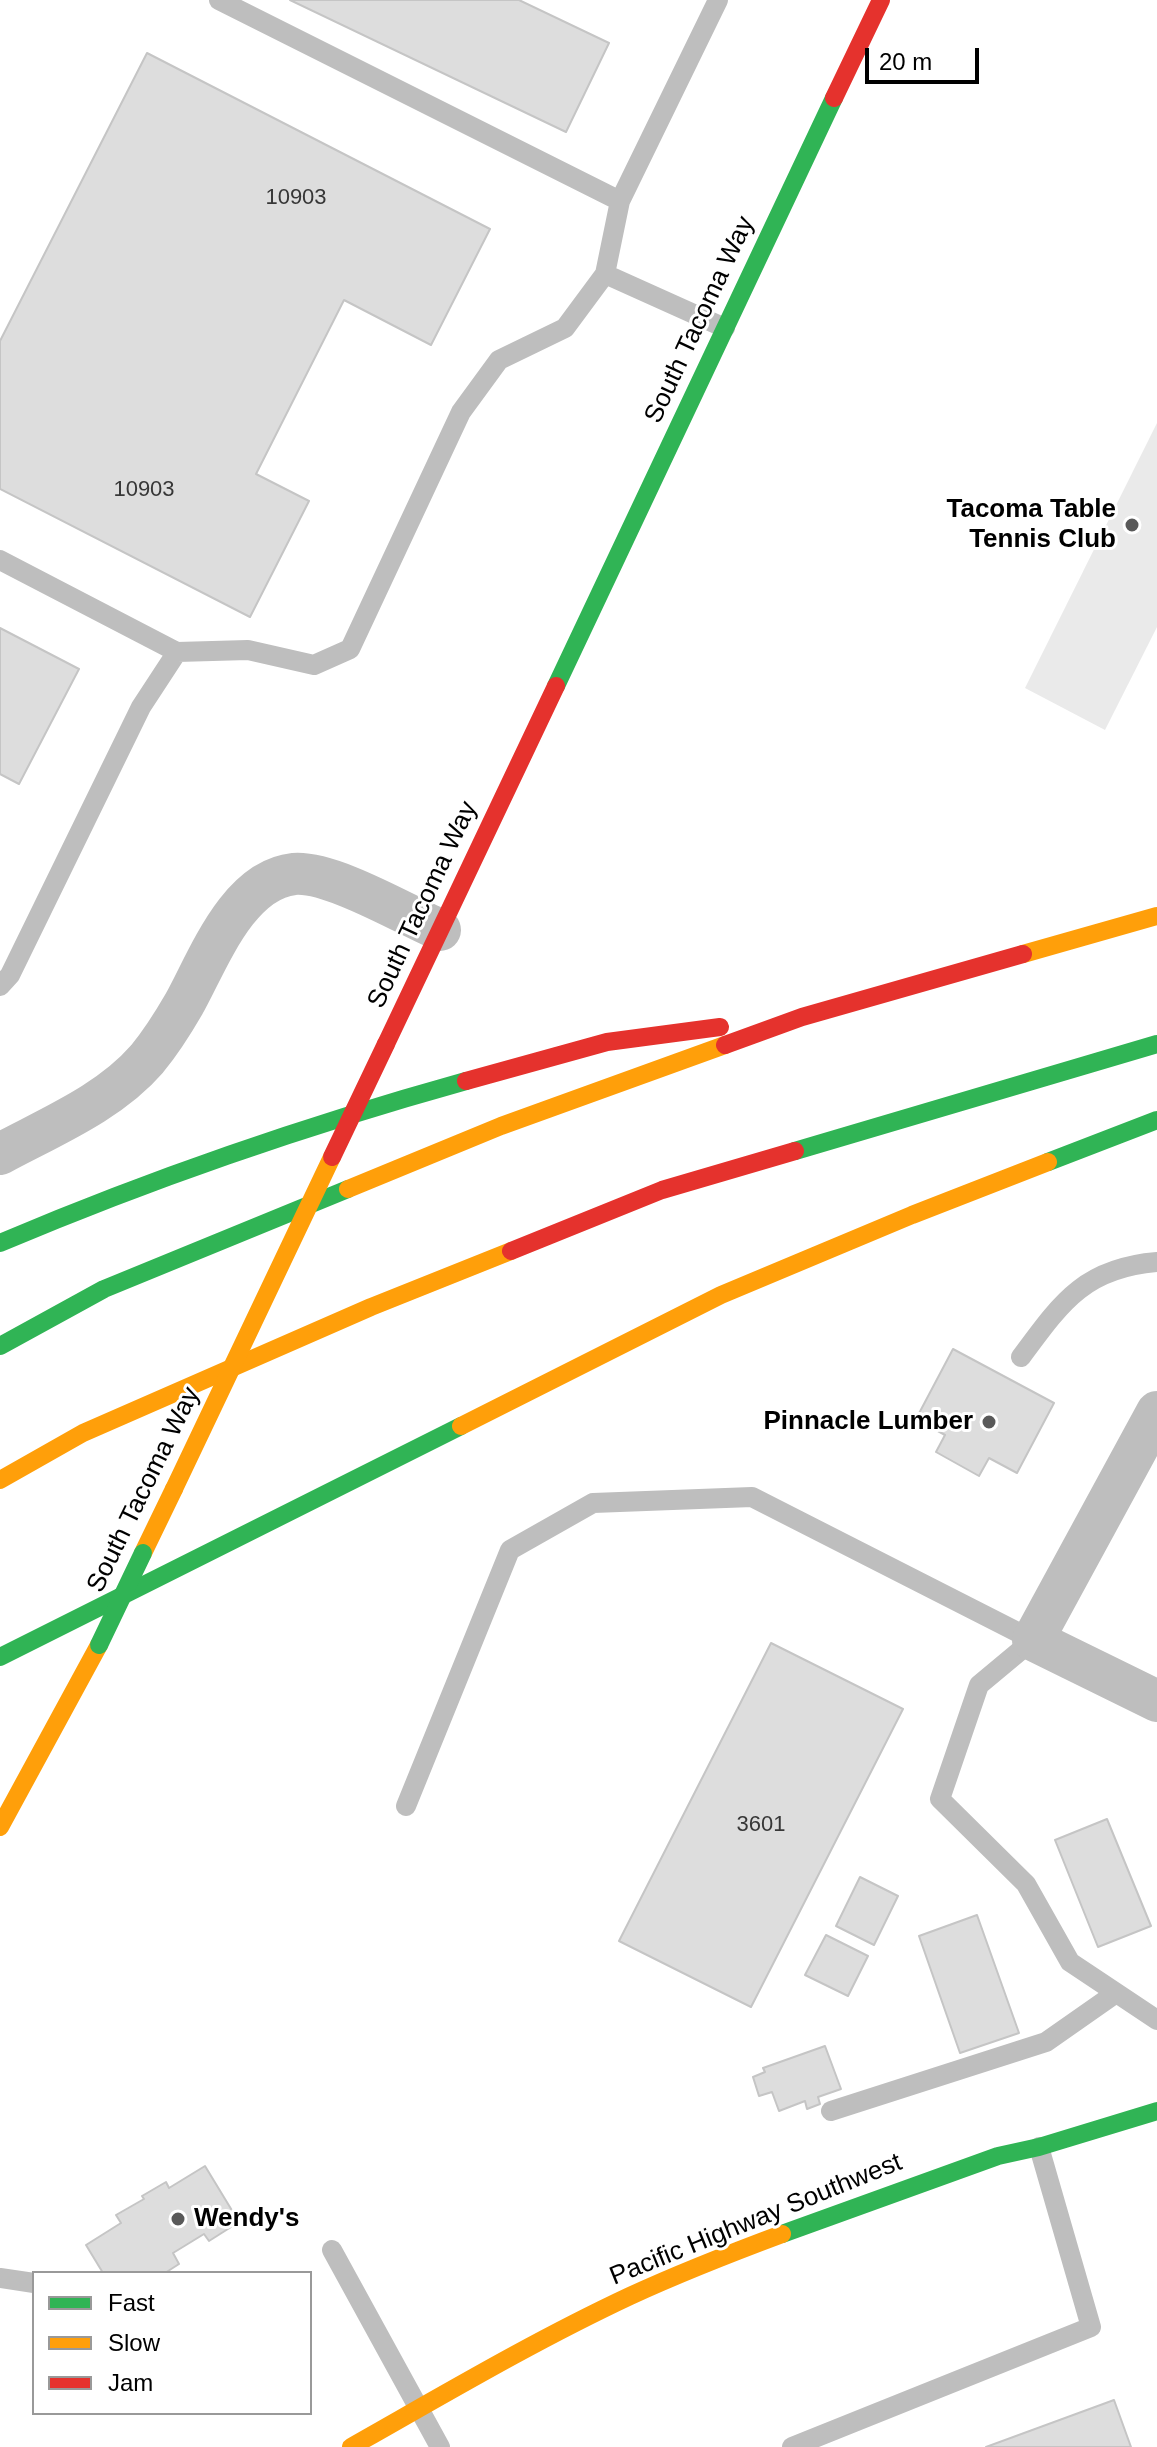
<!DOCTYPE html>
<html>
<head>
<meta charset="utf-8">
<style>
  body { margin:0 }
  #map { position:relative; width:1157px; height:2447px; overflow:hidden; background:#fff; font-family:Arial,sans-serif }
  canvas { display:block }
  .legend { position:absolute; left:32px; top:2271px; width:280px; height:144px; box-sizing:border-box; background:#fff; border:2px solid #999; margin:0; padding:10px 14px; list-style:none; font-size:24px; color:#000 }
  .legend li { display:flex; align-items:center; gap:16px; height:40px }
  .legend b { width:40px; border:2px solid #999 }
  .scale { position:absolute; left:865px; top:48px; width:114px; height:36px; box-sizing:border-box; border:4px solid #000; border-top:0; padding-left:10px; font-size:24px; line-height:28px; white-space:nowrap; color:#000; -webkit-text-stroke:6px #fff; paint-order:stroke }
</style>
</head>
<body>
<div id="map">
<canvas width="1157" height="2447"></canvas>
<ul class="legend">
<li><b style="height:10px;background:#30b455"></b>Fast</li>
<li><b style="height:10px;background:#ff9f0a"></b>Slow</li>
<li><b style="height:10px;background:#e5322d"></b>Jam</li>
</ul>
<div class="scale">20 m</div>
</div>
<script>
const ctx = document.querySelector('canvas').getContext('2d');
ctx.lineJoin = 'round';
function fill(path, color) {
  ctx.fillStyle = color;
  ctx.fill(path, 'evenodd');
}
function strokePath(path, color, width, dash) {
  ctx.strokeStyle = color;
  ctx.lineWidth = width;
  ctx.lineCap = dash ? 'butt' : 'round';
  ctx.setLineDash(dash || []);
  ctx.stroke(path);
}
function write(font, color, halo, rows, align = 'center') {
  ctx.font = font + ' Arial,sans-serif';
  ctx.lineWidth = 6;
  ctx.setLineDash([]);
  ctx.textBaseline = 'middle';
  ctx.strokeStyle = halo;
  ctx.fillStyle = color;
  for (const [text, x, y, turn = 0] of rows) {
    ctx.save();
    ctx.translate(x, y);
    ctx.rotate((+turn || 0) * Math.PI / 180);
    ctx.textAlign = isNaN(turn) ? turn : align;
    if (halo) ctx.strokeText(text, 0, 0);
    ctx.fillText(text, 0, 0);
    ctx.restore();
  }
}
fill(new Path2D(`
  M1157 423V627L1105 730 1025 688Z`), '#eaeaea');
const building = new Path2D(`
  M290 0H519L609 43 566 132Z
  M147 53 490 229 431 345 344 300 256 474 309 501 250 617 0 489V341Z
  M0 628 79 669 19 784 0 774Z
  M953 1349 1054 1403 1017 1473 989 1458 979 1476 936 1452 945 1435 916 1419Z
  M771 1643 903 1709 751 2007 619 1941Z
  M1107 1819 1151 1926 1098 1947 1055 1840Z
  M860 1877 898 1896 874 1945 836 1926Z
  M977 1915 1019 2033 960 2053 919 1936Z
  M826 1935 868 1956 848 1996 805 1975Z
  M825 2046 841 2089 818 2097 820 2104 807 2109 805 2101 779 2111 772 2092 759 2096 753 2077 765 2072 763 2068Z
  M205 2166 239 2222 209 2241 204 2234 173 2253 179 2264 165 2273H103L86 2245 121 2223 116 2215 144 2199 142 2196 166 2182 169 2188Z
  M1114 2400 1131 2447H986Z`);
fill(building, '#ddd');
strokePath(building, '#c5c5c5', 2);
strokePath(new Path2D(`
  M219 0 620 201
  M605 274 725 328
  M0 560 177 652
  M0 986 10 975 141 707 177 652 248 650 314 665 350 649 461 412 499 360 565 328 605 274 620 201 718 0
  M1021 1357C1061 1303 1084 1268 1157 1262
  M406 1806 510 1550 593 1503 752 1497 1033 1640 979 1685 940 1799 1026 1884 1070 1962 1157 2020
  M831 2111 1046 2042 1116 1993
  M332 2250 440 2447
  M0 2278 34 2283
  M792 2447 1091 2327 1039 2147`), '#bebebe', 20);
strokePath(new Path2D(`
  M0 1154C50 1127 109 1103 147 1059 161 1042 173 1023 184 1004 208 961 237 880 294 874 331 871 404 914 440 930
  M1157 1412 1033 1640 1157 1701`), '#bebebe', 42);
strokePath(new Path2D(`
  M556 686 834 98
  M795 1151 1157 1044
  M1048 1162 1157 1120
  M0 1243C151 1179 308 1125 466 1081
  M0 1346 104 1289 348 1189
  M0 1657 461 1426
  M782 2234 998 2156 1039 2147 1157 2111`), '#30b455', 18);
strokePath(new Path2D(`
  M1023 954 1157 916
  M348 1189 501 1126 725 1045
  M461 1426 721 1295 912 1215 1048 1162
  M0 1480 83 1433 371 1307 511 1251
  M143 1553 174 1489
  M0 1827 99 1645
  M351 2447C443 2395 534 2341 630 2296 680 2273 731 2253 782 2234`), '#ff9f0a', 18);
strokePath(new Path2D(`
  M834 98 881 0
  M386 1044 556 686
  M725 1045 802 1017 1023 954
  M466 1081 607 1042 720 1027
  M511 1251 662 1190 795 1151`), '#e5322d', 18);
strokePath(new Path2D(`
  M99 1645 143 1553`), '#30b455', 18);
strokePath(new Path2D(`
  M174 1489 332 1157`), '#ff9f0a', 18);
strokePath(new Path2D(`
  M332 1157 386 1044`), '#e5322d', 18);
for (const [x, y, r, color] of [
  [1132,525,8,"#595959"],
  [989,1422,8,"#595959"],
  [178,2219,8,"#595959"]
]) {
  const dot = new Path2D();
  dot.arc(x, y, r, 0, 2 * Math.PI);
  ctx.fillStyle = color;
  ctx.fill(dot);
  strokePath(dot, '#fff', 3);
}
write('22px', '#373737', null, [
  ["10903",296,198],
  ["10903",144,490],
  ["3601",761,1825]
]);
write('26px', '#000', '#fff', [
  ["South Tacoma Way",700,320,-65],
  ["South Tacoma Way",423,905,-65],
  ["South Tacoma Way",144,1490,-64],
  ["Pacific Highway Southwest",756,2220,-22]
]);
write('bold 26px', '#000', '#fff', [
  ["Tacoma Table",1116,510],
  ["Tennis Club",1116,540],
  ["Pinnacle Lumber",973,1422],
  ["Wendy's",194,2219,"left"]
], 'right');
</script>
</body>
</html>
